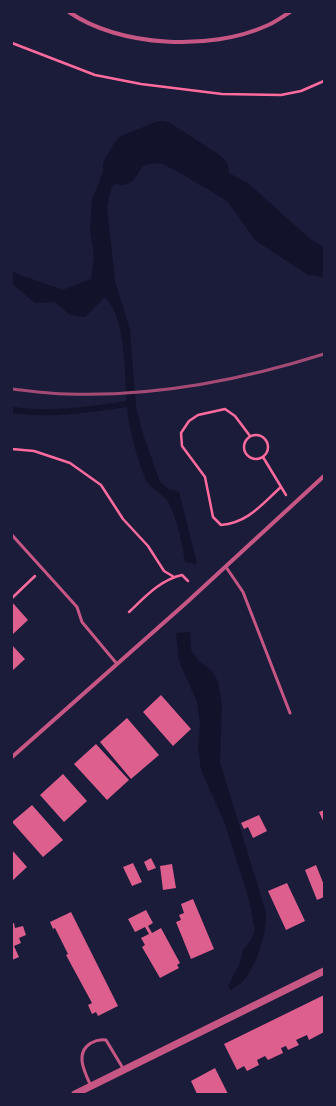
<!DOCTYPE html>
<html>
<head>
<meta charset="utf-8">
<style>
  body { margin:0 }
  #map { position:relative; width:336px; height:1106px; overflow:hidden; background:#1b1b3a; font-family:Overpass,sans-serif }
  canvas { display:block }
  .frame { position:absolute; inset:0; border:13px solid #1b1b3a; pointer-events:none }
</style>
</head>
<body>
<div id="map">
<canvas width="336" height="1106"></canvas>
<div class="frame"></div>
</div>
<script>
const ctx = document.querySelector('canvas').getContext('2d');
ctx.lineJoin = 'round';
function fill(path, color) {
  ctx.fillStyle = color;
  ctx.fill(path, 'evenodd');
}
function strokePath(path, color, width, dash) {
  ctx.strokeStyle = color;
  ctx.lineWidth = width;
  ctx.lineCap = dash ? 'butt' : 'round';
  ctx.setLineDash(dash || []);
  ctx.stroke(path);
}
fill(new Path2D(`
  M151 137 198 156 249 184 310 239 324 247V277L308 275 255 240 228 202 199 183 163 164 129 162 111 189 107 208 115 281 130 330 136 407 142 431 160 482 169 489 179 492 197 564 185 562C182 542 178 522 169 503 165 495 154 491 149 484 142 476 132 438 130 427 122 390 131 325 105 297L85 317 70 315 55 302 35 303 12 283V271L23 276 63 290 91 279 94 257 90 228 92 200 104 169 130 141Z
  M190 632 191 650 200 662 211 670 218 681 222 706 220 762 266 913C267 931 257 967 243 981 240 984 235 987 231 990L228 986 239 965 243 950 251 940 255 930 249 900 225 824 201 770 198 748 200 723 197 702 179 661 176 633Z`), '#12122b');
strokePath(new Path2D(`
  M12 410C52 416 93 409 132 403`), '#12122b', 6);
strokePath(new Path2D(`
  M121 167 130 152 162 139 211 171`), '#12122b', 36);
fill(new Path2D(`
  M12 602 28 620 12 635Z
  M12 645 25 659 12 671Z
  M161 695 191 729 173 746 143 712Z
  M127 718 159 755 131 779 100 742Z
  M96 744 129 780 107 800 74 764Z
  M63 774 87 801 64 822 40 795Z
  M32 805 63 840 43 857 12 822Z
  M324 810V823L319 812Z
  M259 815 267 831 253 838 248 827 244 829 241 823Z
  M12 850 27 867 12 881Z
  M151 858 156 868 148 871 144 862Z
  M133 863 142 882 132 886 123 867Z
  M172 864 176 888 163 890 160 866Z
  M316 865 324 885V897L317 900 305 870Z
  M287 883 305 921 286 930 268 891Z
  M193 899 214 949 191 959 176 922 181 920 179 915 184 913 181 904Z
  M146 910 153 923 148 926 152 933 161 928 180 963 177 965 179 968 160 978 142 947 145 945 141 938 149 934 145 927 135 932 128 919Z
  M71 912 118 1006 98 1016 96 1012 92 1014 88 1005 92 1003 66 955 68 954 55 928 53 929 50 922Z
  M12 923H14L15 928 23 926 26 935 19 938 21 943 14 946 19 957 12 960Z
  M324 995V1027L323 1028 324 1032 309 1040 307 1035 296 1040 299 1045 288 1050 286 1046 281 1048 283 1053 268 1060 265 1056 257 1060 259 1065 247 1071 244 1066 237 1070 224 1044Z
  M215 1068 228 1094H197L191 1081Z`), '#dd5f8e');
strokePath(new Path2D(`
  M12 43 95 75 141 84 222 94 281 95 301 91 324 81
  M244 447a12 12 0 1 1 24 0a12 12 0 1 1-24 0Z
  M250 436 235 416 225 409 198 415 189 421 181 433 182 446 205 477 213 517 221 525C248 523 262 504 281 487
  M12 449 34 451 70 463 101 485 123 519 148 546 164 571 174 577
  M263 457 286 495
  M12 598 35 576
  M129 612C145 597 160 580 182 575L188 581`), '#ff6b9d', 2.5);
strokePath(new Path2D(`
  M12 535 77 607 82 622 117 664
  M226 567 243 592 290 713
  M91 1086C85 1073 74 1053 91 1043 96 1040 100 1039 106 1040L124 1070`), '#c65784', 3);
strokePath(new Path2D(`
  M69 12C119 47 211 51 266 26 274 23 282 17 290 12
  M12 757 186 603 324 476`), '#c65784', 4);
strokePath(new Path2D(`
  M75 1094 324 971`), '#c65784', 7);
strokePath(new Path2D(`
  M12 389C30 391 48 394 67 394 153 397 242 380 324 354`), '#a44b75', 3);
</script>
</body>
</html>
